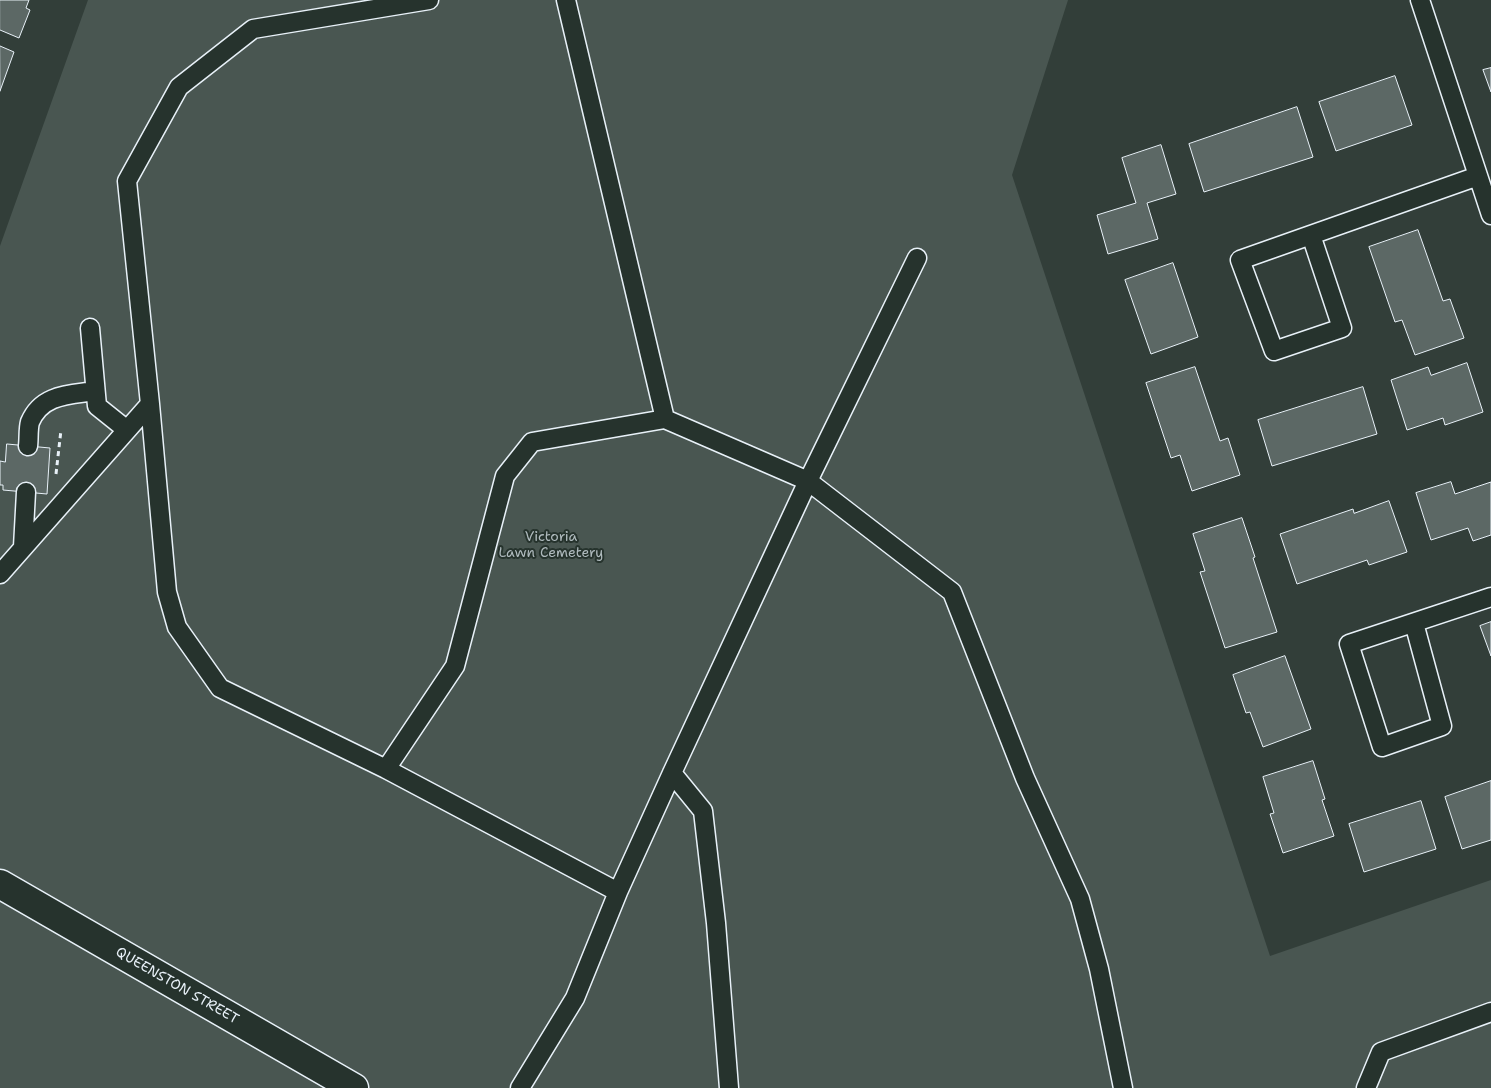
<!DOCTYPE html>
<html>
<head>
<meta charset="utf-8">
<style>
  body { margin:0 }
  canvas { display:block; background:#323e39 }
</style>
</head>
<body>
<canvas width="1491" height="1088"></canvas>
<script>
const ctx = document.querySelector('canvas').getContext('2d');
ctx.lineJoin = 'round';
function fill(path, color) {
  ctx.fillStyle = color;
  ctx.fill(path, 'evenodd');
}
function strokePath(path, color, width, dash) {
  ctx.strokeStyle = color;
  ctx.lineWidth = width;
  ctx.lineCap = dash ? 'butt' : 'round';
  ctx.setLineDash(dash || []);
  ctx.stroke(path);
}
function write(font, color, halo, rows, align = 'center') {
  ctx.font = font + ' "Shantell Sans",sans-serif';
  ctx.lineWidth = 4;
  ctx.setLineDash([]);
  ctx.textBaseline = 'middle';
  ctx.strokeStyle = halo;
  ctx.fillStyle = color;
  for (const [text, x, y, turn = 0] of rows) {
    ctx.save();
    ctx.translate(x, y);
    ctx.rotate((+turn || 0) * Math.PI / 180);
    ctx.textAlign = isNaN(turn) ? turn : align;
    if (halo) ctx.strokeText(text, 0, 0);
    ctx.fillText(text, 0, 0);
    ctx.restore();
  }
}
fill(new Path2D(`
  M88 0H1068L1012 175 1270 956 1491 880V1088H0V246Z`), '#495651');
const building = new Path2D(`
  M0 0H29L26 8 30 10 19 38 0 30Z
  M0 46 14 52 0 91Z
  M1491 68V92L1483 70Z
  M1395 76 1412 125 1336 151 1319 102Z
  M1297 107 1313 157 1204 192 1189 144Z
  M1161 145 1176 194 1147 203 1158 239 1108 254 1097 215 1136 203 1122 158Z
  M1418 230 1443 301 1450 299 1464 338 1415 355 1402 320 1395 322 1369 247Z
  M1173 263 1198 337 1151 354 1125 280Z
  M1467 363 1483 412 1445 425 1443 418 1407 430 1391 380 1428 367 1431 375Z
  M1195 367 1220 441 1228 438 1240 475 1192 491 1180 455 1171 458 1146 383Z
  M1363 387 1377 434 1272 466 1258 420Z
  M7 444 50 448 47 494 3 490V485H0V461L5 462Z
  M1451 482 1455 494 1491 482V535L1473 541 1468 528 1431 540 1416 493Z
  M1389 501 1407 552 1369 565 1367 560 1297 584 1280 534 1353 509 1354 513Z
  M1242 518 1255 557 1253 558 1277 632 1225 648 1200 572 1205 571 1193 534Z
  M1491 622V656L1480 626Z
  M1285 656 1311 729 1263 747 1250 712 1246 713 1233 675Z
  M1313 761 1325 799 1322 800 1334 836 1283 853 1270 814 1274 813 1263 777Z
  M1491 781V840L1462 849 1445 797Z
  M1421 801 1436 849 1364 872 1349 824Z`);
fill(building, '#5c6865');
strokePath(building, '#e8f1f8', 1);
const lane = new Path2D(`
  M429 0 253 29 179 87 127 181 150 404 167 592 177 627 220 688 386 769 618 892
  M566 0 665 419
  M1420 0 1491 215
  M1311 235 1342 328 1274 351 1240 260 1478 176
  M90 328 97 406 127 430
  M28 446C29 439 28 429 30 422 42 394 69 395 95 391
  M23 547 26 492
  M0 574 150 404
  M1414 623 1442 726 1382 747 1349 644 1491 597
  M386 769 455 666 505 476 532 442 665 419 808 481 952 592 1025 778 1080 899 1099 969 1123 1088
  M672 773 703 811 716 923 729 1088
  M520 1088 575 998 618 892 672 773 808 481 917 258
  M1366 1088 1381 1052 1491 1012`);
const secondary = new Path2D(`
  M0 884 354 1088`);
strokePath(lane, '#e8f1f8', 21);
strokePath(secondary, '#e8f1f8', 31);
strokePath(new Path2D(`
  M56 474 61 430`), '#e8f1f8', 3, [5, 4]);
strokePath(lane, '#26332d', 18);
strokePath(secondary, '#26332d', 28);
write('14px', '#b0bbbe', '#26332d', [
  ["Victoria",551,537],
  ["Lawn Cemetery",551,553]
]);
write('14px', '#e8f1f8', '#26332d', [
  ["QUEENSTON STREET",177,986,30]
]);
</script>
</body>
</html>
